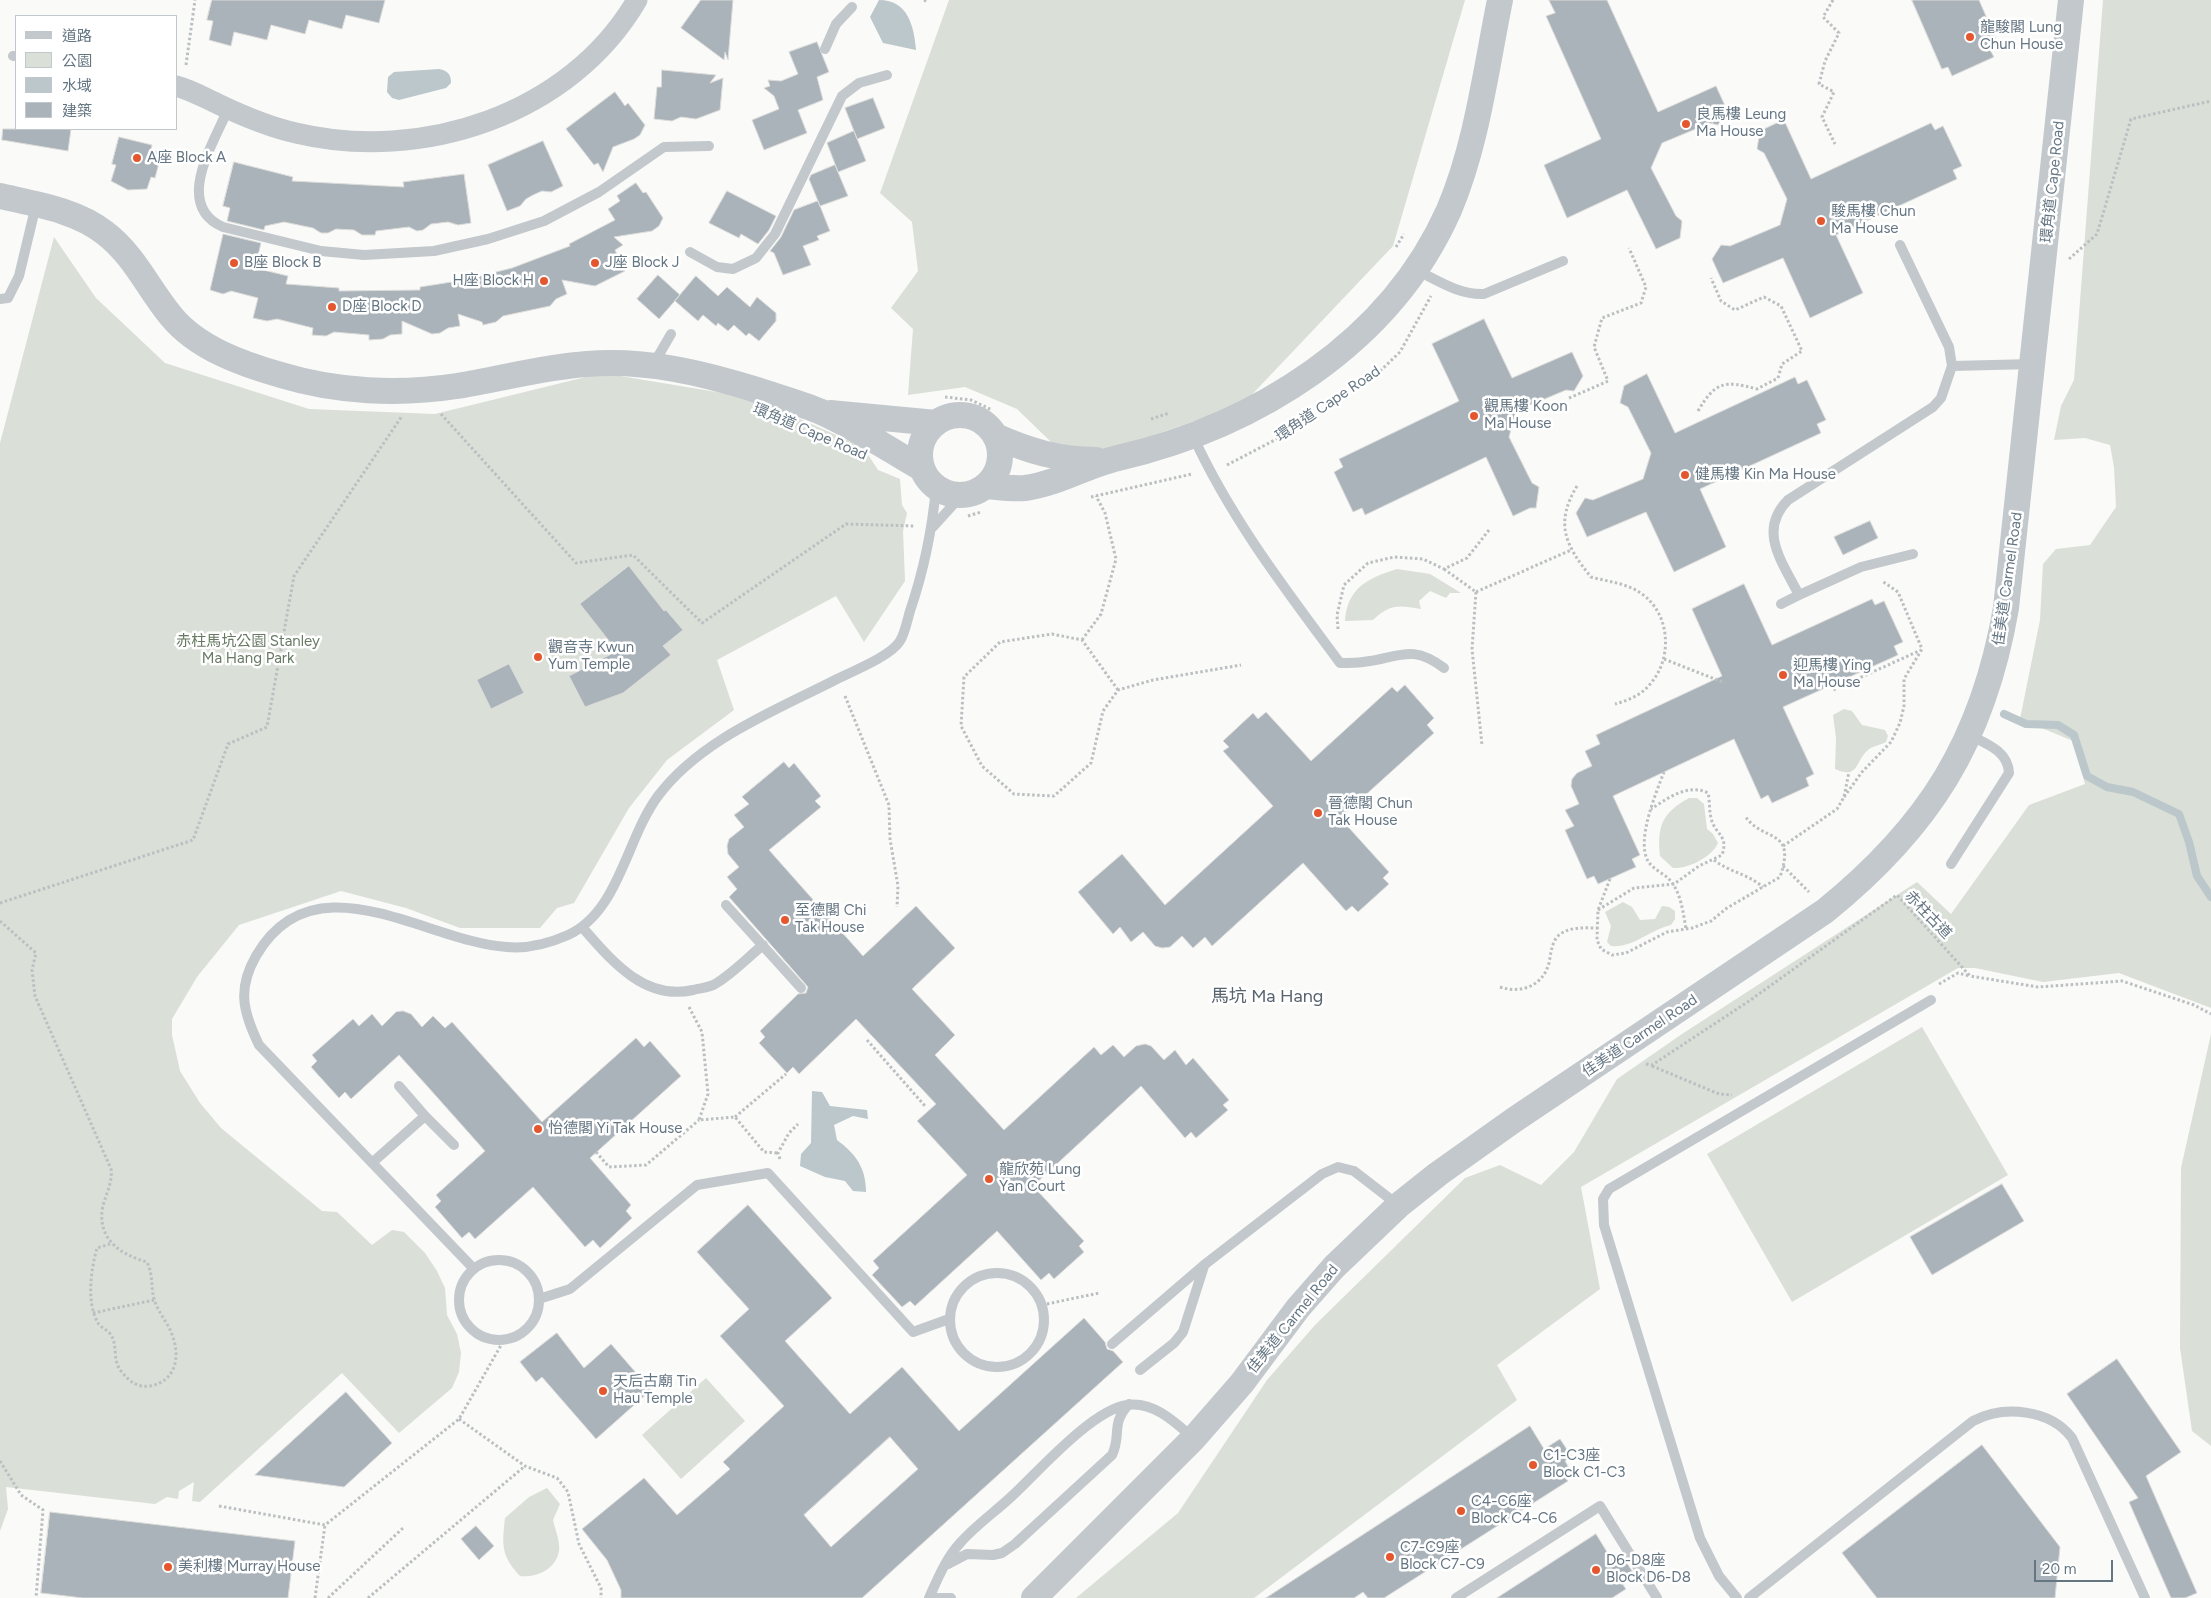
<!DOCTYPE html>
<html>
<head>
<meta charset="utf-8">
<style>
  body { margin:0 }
  #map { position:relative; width:2211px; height:1598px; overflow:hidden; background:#fafaf8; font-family:Figtree,"Noto Sans TC",sans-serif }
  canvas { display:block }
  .legend { position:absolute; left:15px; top:15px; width:162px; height:115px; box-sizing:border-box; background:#fff; border:1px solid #c1c8cd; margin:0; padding:6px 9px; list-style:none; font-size:15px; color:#657683 }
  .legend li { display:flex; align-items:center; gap:10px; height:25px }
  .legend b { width:25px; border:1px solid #c1c8cd }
  .scale { position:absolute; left:2034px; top:1560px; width:79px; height:22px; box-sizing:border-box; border:2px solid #657683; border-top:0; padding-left:6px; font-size:15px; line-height:18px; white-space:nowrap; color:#657683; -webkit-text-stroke:4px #fff; paint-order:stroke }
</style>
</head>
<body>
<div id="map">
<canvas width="2211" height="1598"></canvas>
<ul class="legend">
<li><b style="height:6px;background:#c3c8cc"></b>道路</li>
<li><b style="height:14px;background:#dadfd7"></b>公園</li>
<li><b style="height:14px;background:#bbc7cb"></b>水域</li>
<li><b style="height:14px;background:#aab3b9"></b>建築</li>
</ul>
<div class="scale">20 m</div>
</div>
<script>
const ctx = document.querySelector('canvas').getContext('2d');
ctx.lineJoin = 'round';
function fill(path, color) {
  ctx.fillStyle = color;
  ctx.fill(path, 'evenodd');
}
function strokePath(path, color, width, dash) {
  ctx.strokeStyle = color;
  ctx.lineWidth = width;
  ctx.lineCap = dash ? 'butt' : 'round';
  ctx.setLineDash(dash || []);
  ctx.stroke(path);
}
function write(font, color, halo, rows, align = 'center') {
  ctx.font = font + ' Figtree,"Noto Sans TC",sans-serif';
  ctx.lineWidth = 5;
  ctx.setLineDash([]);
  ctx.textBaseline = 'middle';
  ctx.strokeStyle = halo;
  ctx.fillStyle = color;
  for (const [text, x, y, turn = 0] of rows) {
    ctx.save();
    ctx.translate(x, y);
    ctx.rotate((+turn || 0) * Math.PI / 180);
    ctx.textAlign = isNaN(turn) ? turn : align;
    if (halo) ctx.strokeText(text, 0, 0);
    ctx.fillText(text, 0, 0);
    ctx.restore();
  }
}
fill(new Path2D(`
  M949 0H1465L1393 246 1243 404 1091 457 1051 442 1017 409 965 387 908 395 913 329 891 308 918 271 912 222 880 193Z
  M2103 0H2211V1008L2119 973 2043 982 1975 968H1958L1581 1187 1600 1289 1497 1365 1517 1400 1254 1598H1076L1178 1513 1267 1380 1315 1325 1465 1178 1500 1165 1541 1185 1574 1152 1617 1079 1682 1034 1917 882 1951 914 2029 805 2085 784 2073 741 2020 719 2040 620 2043 564 2056 549 2090 545 2116 507 2114 467 2110 445 2085 438 2054 440 2061 406 2074 380Z
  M54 237 96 298 165 363 309 409 435 414 602 373 753 398 863 447 878 470 900 479 902 505 907 513 903 531 905 581 864 642 836 596 717 660 734 710 667 760 629 808 574 903 557 908 540 928H460L406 908 341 891 239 925 197 977 172 1019V1035L180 1071 200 1103 221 1128 322 1211 337 1212 372 1245 392 1230 404 1232 425 1253 437 1271 445 1288 447 1315 457 1334 461 1353 459 1372 452 1388 399 1433 342 1373 200 1502 192 1501 194 1482 179 1491 178 1499 167 1497 155 1504 6 1487 8 1509 0 1531V443Z
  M1397 569 1430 574 1461 593H1450L1446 598 1430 591 1419 601 1421 609C1398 605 1390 604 1373 620L1345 621C1347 588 1368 578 1397 569Z
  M1844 709 1852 711 1862 725 1885 730 1888 736 1886 742C1881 745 1872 746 1868 750 1855 761 1859 780 1835 769L1836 738 1833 715Z
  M1689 798H1697L1704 804 1707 829 1713 834 1718 843C1712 857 1688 869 1673 868L1660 856C1657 826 1662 813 1689 798Z
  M1623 902 1632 907 1640 920 1655 919 1662 906 1669 907 1675 911V919L1671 925C1649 930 1634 948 1611 946L1607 942 1611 926 1605 912Z
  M1922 1027 2008 1175 1792 1302 1707 1154Z
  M2211 1034V1446L2192 1431 2180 1348 2181 1168Z
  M706 1378 745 1421 681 1479 642 1435Z
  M547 1488 560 1504 553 1520C555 1530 562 1545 558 1555 553 1571 534 1578 520 1576 501 1556 502 1545 505 1518L529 1497Z`), '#dadfd7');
fill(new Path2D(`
  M879 0C908 0 914 26 916 50L883 43 870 17Z
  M439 69C448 71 451 74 451 83L446 88 399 100 392 98 387 92 388 77 394 72Z
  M812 1091 822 1092 830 1106 867 1110 868 1119 853 1116 834 1125 837 1140C856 1154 866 1168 866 1192L853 1191 845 1181 825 1177 800 1166 801 1154 811 1143Z`), '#bbc7cb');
strokePath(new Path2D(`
  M2004 714 2026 724 2058 725 2074 735 2087 776 2107 787 2133 792 2179 814 2189 842 2197 876 2211 897`), '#bbc7cb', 8);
const building = new Path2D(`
  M212 0H385L379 23 346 15 342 29 309 20 305 34 271 25 267 40 234 32 231 46 209 40 213 21 207 20Z
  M701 0H733L728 60 725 52 724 60 681 28Z
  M1549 0H1607L1658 112 1716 86 1727 110 1718 125 1710 123 1662 143 1651 168 1676 216 1682 221 1680 238 1656 249 1627 190 1567 218 1544 165 1601 139 1546 16 1555 13Z
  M1912 0H1979L1998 44 1989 48 1994 57 1952 76 1948 67 1942 69Z
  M817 42 829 72 817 77 823 100 798 110 807 133 764 150 752 120 779 109 774 96 764 88 770 86 768 80 781 81 798 74 789 52Z
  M662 70 716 75 710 83 723 78 720 110 696 119 681 117 672 121 654 119 657 87H661Z
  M615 92 625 106 628 103 645 125 640 135 634 139 613 147 603 172 598 163 594 165 566 129Z
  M873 98 885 128 857 139 845 108Z
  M1784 120 1811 179 1931 123 1935 130 1943 126 1962 166 1953 170 1957 179 1836 235 1863 293 1810 318 1783 258 1723 283 1712 259 1721 245 1730 246 1780 225 1787 199 1764 153 1757 149 1760 131Z
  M3 129H71L68 151 2 140Z
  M854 131 866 161 838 172 827 143Z
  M119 137 152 145 151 150 162 152 155 178 151 177 147 189 128 190 111 181 116 165 112 164Z
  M543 141 563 186 551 192 542 191 533 195 526 199 520 206 507 211 488 165Z
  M234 162 293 177 292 181 404 187 403 182 464 174 471 223 458 225 448 222 431 224 423 230 417 231 409 227 376 231 375 235H362L354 230 336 229 328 233H321L313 228 284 222 265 226 264 230 227 221 230 208 223 206Z
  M835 165 848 196 820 206 809 179 811 175Z
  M636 183 643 193 646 192 663 218 659 226 652 231 614 237 623 245 615 250 625 271 595 286 562 280 567 294 556 299 550 306 503 316 496 322 483 325 482 322 458 314 460 326 448 328 440 333 432 334 402 321V334L390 335 383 339 369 340V335L334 332 326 336 312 335 313 328 277 319 267 321 253 318 258 298 231 291 223 294 210 290 223 234 261 243 255 268 288 276 286 284 339 288V291L420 290V287L464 280 512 268 570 246 569 244 615 220 608 209 620 201 617 196Z
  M727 191 776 216 769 230 758 244 741 234 739 238 709 223Z
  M818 201 830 231 817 236 819 240 803 246 811 265 783 275 774 253 770 251 781 237 794 210Z
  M658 275 680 295 659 319 637 299Z
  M696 276 718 296 727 287 750 307 757 297 776 313V321L759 341 749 333 746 336 734 325 728 331 718 323 716 326 703 315 698 321 675 301Z
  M1484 319 1512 378 1572 352 1583 376 1574 391 1566 390 1516 411 1509 437 1532 483 1539 487 1536 508H1530L1513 516 1486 457 1365 515 1362 508 1353 512 1334 472 1343 467 1339 459 1459 401 1432 344Z
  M1647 374 1675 433 1795 377 1798 384 1807 380 1826 420 1817 424 1821 433 1700 489 1726 547 1674 572 1646 512 1587 537 1576 513 1585 498 1593 500 1643 479 1651 453 1628 407 1620 403 1624 386Z
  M1870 521 1878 538 1843 555 1834 537Z
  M629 566 664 611 666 610 683 630 663 646 671 655 623 693 585 707 569 676 617 651 580 604Z
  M1744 584 1772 645 1872 599 1875 605 1884 601 1903 642 1894 646 1898 655 1783 707 1814 774 1806 778 1809 786 1772 803 1768 795 1761 799 1734 739 1613 796 1640 855 1632 859 1636 867 1598 884 1594 876 1587 879 1565 830 1574 826 1565 810 1579 804 1571 786 1572 779 1577 773 1592 766 1585 751 1600 744 1596 735 1722 676 1692 609Z
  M509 664 524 693 491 709 477 680Z
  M1405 685 1434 718 1427 725 1434 733 1340 818 1389 872 1383 878 1389 884 1358 912 1352 906 1346 911 1303 863 1212 946 1205 937 1193 948 1182 936 1170 947 1162 948 1155 946 1143 932 1131 942 1120 927 1113 934 1078 892 1122 854 1165 905 1273 806 1223 751 1229 747 1223 741 1253 713 1258 719 1266 712 1311 761 1392 687 1397 692Z
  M784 762 789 768 794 763 821 796 815 801 821 807 769 850 863 956 916 906 955 948 912 989 955 1035 935 1055 1004 1130 1094 1047 1101 1055 1113 1045 1124 1057 1136 1046 1145 1044 1151 1046 1164 1060 1175 1050 1186 1065 1193 1058 1229 1100 1223 1105 1228 1110 1196 1138 1191 1132 1185 1138 1141 1086 1033 1186 1084 1241 1079 1246 1084 1252 1054 1279 1049 1273 1041 1280 997 1231 915 1306 910 1301 902 1307 872 1275 879 1268 873 1261 967 1175 917 1121 936 1104 856 1019 799 1074 793 1067 787 1073 759 1043 765 1037 760 1031 798 994 806 993 808 987 729 897 737 889 727 877 739 867 728 854 727 846 729 839 744 827 734 815 749 804 742 797Z
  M403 1011 411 1014 422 1027 433 1016 445 1028 452 1022 542 1122 636 1038 644 1047 650 1041 681 1076 590 1158 631 1205 626 1211 632 1218 600 1248 593 1240 585 1247 533 1187 475 1239 469 1232 462 1238 435 1207 441 1201 436 1195 485 1151 428 1087 399 1055 351 1099 345 1092 339 1098 311 1067 317 1061 312 1055 353 1019 359 1026 372 1014 382 1026 396 1012Z
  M2002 1184 2024 1221 1932 1275 1910 1237Z
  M748 1205 832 1298 785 1341 850 1414 902 1367 959 1431 1084 1318 1105 1342 1107 1349 1113 1351 1123 1362 862 1598H621V1590L607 1560 582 1529 644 1478 677 1515 730 1469 723 1462 784 1406 720 1336 749 1309 697 1252ZM890 1437 918 1469 831 1547 804 1515Z
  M557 1333 584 1368 611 1344 651 1390 596 1439 542 1377 536 1382 520 1362Z
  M2117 1359 2181 1452 2146 1476 2197 1593 2185 1598H2171L2129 1502 2138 1498 2067 1394Z
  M346 1392 392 1443 344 1487 255 1475Z
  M1530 1426 1544 1449 1560 1439 1572 1457 1565 1461 1569 1468 1563 1473 1568 1481 1384 1598H1368L1363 1592 1354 1598H1266Z
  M1982 1445 2060 1547 2055 1598H1877L1842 1553Z
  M50 1512 295 1541 288 1598H83L41 1593Z
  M476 1526 494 1546 479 1560 461 1539Z
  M1596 1534 1612 1560 1621 1554 1636 1577 1623 1585 1626 1589 1612 1598H1497Z`);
fill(building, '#aab3b9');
strokePath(building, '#dcdcda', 1);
strokePath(new Path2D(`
  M924 0 928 2
  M1833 0 1823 17 1839 33 1825 61 1819 84 1834 92 1822 117 1835 144
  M186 65 195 0
  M1396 247 1404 234
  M2069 259 2097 234 2131 119 2211 101
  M945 397 971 400 992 410
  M1569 398 1608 381 1594 347 1602 318 1641 303 1646 287 1629 248
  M1698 411C1715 382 1724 380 1757 389L1778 378 1782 364 1802 351 1781 306 1764 297 1735 310 1721 301 1711 278
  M441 414 576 563 633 555 702 623 846 524 914 526
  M1151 419 1169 413
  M1227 465 1294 430 1378 373 1400 352 1431 296
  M1577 486C1554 524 1566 546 1591 577 1609 582 1627 583 1642 594 1670 614 1673 657 1651 683 1642 695 1629 700 1615 704
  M1091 497 1192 474
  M968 516 981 512
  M1444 569 1476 592
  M1476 592 1472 649 1482 745
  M1476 592 1571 550
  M1338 629 1337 615 1344 585 1368 563 1394 557 1423 559 1444 569 1467 558 1489 530
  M1082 640 1101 614 1116 559 1105 513 1096 496
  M1664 659 1725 683
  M1825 672 1833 690 1921 650
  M1118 690 1082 640 1052 634 1000 642 964 677 961 726 982 766 1014 794 1054 796 1091 763 1103 711 1118 690 1153 680 1241 665
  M845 696 889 805 890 839 898 886 897 907
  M1664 772C1656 793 1636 840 1648 861 1652 868 1662 873 1668 878 1681 891 1683 912 1686 929
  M1844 797 1862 772 1891 742 1900 723 1904 706V679L1922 649 1898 592 1882 581
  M1783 846 1837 809 1844 797 1849 772
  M1714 860C1729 872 1748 874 1763 887
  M1783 866 1809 892
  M1610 879 1598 910 1597 940 1601 949 1612 955 1626 953 1667 932 1692 928 1711 921 1727 908 1780 877C1797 827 1763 843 1745 816
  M0 903 193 840 228 744 267 727 294 576 402 416
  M1598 910 1634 888 1674 884 1699 866 1722 855C1729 835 1715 835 1711 818 1709 810 1710 801 1708 793 1688 783 1668 798 1651 809
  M0 921 36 953 32 970 35 996 111 1169C113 1185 104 1196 102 1211 99 1241 122 1255 147 1262 154 1277 150 1288 155 1302 159 1313 167 1322 171 1332 181 1355 177 1381 150 1386 137 1388 129 1381 121 1371 112 1360 118 1346 111 1335 108 1330 101 1328 98 1323 86 1302 91 1270 97 1248L110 1244
  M1939 984 1958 973 1970 976
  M1500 987C1521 994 1543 986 1549 963 1551 954 1551 945 1557 937 1567 926 1585 928 1598 928
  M689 1007 702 1032 708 1094 699 1120 735 1117 764 1152 778 1153
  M867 1040 925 1106
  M1646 1064 1652 1065 1749 1001 1897 895 1970 976 2038 987 2122 981 2194 1005 2211 1014
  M1652 1066 1719 1094 1732 1095
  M735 1117 786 1074
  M596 1152 609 1167 646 1165 699 1120
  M780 1159 778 1153 789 1133 798 1124
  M1042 1305 1099 1293
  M93 1313 154 1300
  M459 1419 525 1466 557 1478 568 1492 579 1544 601 1588V1598
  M0 1461 21 1495 43 1510 36 1598
  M219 1506 325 1525 459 1419 504 1340
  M315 1598 325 1525
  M328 1598 403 1528
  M368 1598 525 1466`), '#bbbfc2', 3, [2.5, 2.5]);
strokePath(new Path2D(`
  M825 49 836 24 852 7
  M13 56H16
  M228 109C214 143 173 205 223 227L321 251 364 255 434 251 488 239 544 221 599 192 664 147 709 146
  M1900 245 1949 347 1952 366 2033 364
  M690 252 717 267 733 269 756 258 775 234 842 96 859 83 887 75
  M1416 270C1439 281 1459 295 1484 294L1563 261
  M0 299 8 298 19 276 36 205
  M653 365 671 334
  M1193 436C1231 519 1286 590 1340 663 1348 663 1356 663 1363 662 1399 658 1411 643 1444 668
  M933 527 961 496
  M1913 554 1861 567 1799 595C1783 563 1757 531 1788 500L1933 407 1941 398 1952 366
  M1781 604 1799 595
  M1951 864 2009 773C2008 751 1987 744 1969 735
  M726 905 801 988
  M582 927C611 960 644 1001 693 990 699 988 709 988 715 984 732 974 747 958 763 945
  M425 1116 454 1145
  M373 1162 425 1116 399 1086
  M459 1300a40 40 0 1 1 80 0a40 40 0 1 1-80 0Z
  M474 1269 259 1045C243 1012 237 989 256 956 314 855 426 942 507 947 528 949 550 943 568 935 619 912 626 839 658 796 701 739 775 711 837 679 853 671 891 656 900 641 905 633 907 621 910 611 924 570 932 531 936 488
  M950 1320a47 47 0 1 1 94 0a47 47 0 1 1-94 0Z
  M539 1299 570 1289 697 1185 768 1173 913 1332 949 1319
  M1112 1344 1204 1265 1322 1174 1338 1167 1354 1171 1398 1205
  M1140 1370 1174 1343 1183 1332 1204 1266
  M948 1564 967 1554 993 1555 1002 1553 1015 1544 1112 1455C1122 1434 1110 1425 1129 1404
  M929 1598C938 1578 946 1558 961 1542 976 1525 995 1512 1012 1496 1039 1471 1092 1410 1127 1405 1153 1401 1175 1422 1193 1438
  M929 1598H951
  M1456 1598 1600 1506 1657 1598
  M1737 1598 1719 1576 1700 1538 1604 1225 1603 1199 1609 1189 1931 1000
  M1749 1598 1973 1421C2004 1405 2050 1409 2072 1438L2145 1598`), '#c3c8cc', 10);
strokePath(new Path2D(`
  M176 86C191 90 205 98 218 104 243 116 269 127 296 133 421 163 570 115 637 0`), '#c3c8cc', 21);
strokePath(new Path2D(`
  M0 196C35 204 76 210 105 233 134 255 148 288 171 316 197 348 242 364 281 375 337 392 399 395 457 386 501 379 543 367 587 364 645 359 702 373 757 390 778 397 799 403 819 411 854 426 888 449 921 468
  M830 413 936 423
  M920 455a40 40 0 1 1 80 0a40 40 0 1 1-80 0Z
  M995 436C1029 451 1059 460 1096 460
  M986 486C998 487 1012 489 1025 488 1057 484 1087 465 1118 458 1256 426 1390 343 1449 210 1477 144 1486 69 1500 0
  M1034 1598 1194 1438 1242 1383 1298 1308 1334 1267 1399 1205 1438 1174 1514 1120 1825 911C1929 827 1983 741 2006 608L2071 0`), '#c3c8cc', 26);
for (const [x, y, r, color] of [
  [1970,37,5,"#e4572e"],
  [1686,124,5,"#e4572e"],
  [137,158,5,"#e4572e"],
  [1821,221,5,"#e4572e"],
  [234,263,5,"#e4572e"],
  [595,263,5,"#e4572e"],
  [544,281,5,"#e4572e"],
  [332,307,5,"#e4572e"],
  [1474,416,5,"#e4572e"],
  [1685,475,5,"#e4572e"],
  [538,657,5,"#e4572e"],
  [1783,675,5,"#e4572e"],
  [1318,813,5,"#e4572e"],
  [785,920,5,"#e4572e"],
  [538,1129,5,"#e4572e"],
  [989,1179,5,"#e4572e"],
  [603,1391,5,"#e4572e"],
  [1533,1465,5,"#e4572e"],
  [1461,1511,5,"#e4572e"],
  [1390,1557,5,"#e4572e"],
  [168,1567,5,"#e4572e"],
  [1596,1570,5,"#e4572e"]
]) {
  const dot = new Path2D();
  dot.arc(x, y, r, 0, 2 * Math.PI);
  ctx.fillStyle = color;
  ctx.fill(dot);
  strokePath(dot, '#fff', 2);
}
write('15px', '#657683', '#fff', [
  ["龍駿閣 Lung",1980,28],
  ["Chun House",1980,45],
  ["良馬樓 Leung",1696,115],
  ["Ma House",1696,132],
  ["A座 Block A",147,158],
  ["駿馬樓 Chun",1831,212],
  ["Ma House",1831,229],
  ["B座 Block B",244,263],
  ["J座 Block J",605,263],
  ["H座 Block H",534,281,"right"],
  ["D座 Block D",342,307],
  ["觀馬樓 Koon",1484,407],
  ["Ma House",1484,424],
  ["健馬樓 Kin Ma House",1695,475],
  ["觀音寺 Kwun",548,648],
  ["Yum Temple",548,665],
  ["迎馬樓 Ying",1793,666],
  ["Ma House",1793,683],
  ["晉德閣 Chun",1328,804],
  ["Tak House",1328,821],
  ["至德閣 Chi",795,911],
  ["Tak House",795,928],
  ["怡德閣 Yi Tak House",548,1129],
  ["龍欣苑 Lung",999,1170],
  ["Yan Court",999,1187],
  ["天后古廟 Tin",613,1382],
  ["Hau Temple",613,1399],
  ["C1-C3座",1543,1456],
  ["Block C1-C3",1543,1473],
  ["C4-C6座",1471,1502],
  ["Block C4-C6",1471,1519],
  ["C7-C9座",1400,1548],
  ["Block C7-C9",1400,1565],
  ["D6-D8座",1606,1561],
  ["Block D6-D8",1606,1578],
  ["美利樓 Murray House",178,1567]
], 'left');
write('15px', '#657683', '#fff', [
  ["環角道 Cape Road",2053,182,-84],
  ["環角道 Cape Road",1328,404,-34],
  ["環角道 Cape Road",810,432,23],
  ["佳美道 Carmel Road",2008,579,-82],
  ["赤柱古道",1928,915,46],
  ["佳美道 Carmel Road",1640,1036,-34],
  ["佳美道 Carmel Road",1293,1319,-51]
]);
write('15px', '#687a64', '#fff', [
  ["赤柱馬坑公園 Stanley",248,642],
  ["Ma Hang Park",248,659]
]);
write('18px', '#57646e', '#fff', [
  ["馬坑 Ma Hang",1267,997]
]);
</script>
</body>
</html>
